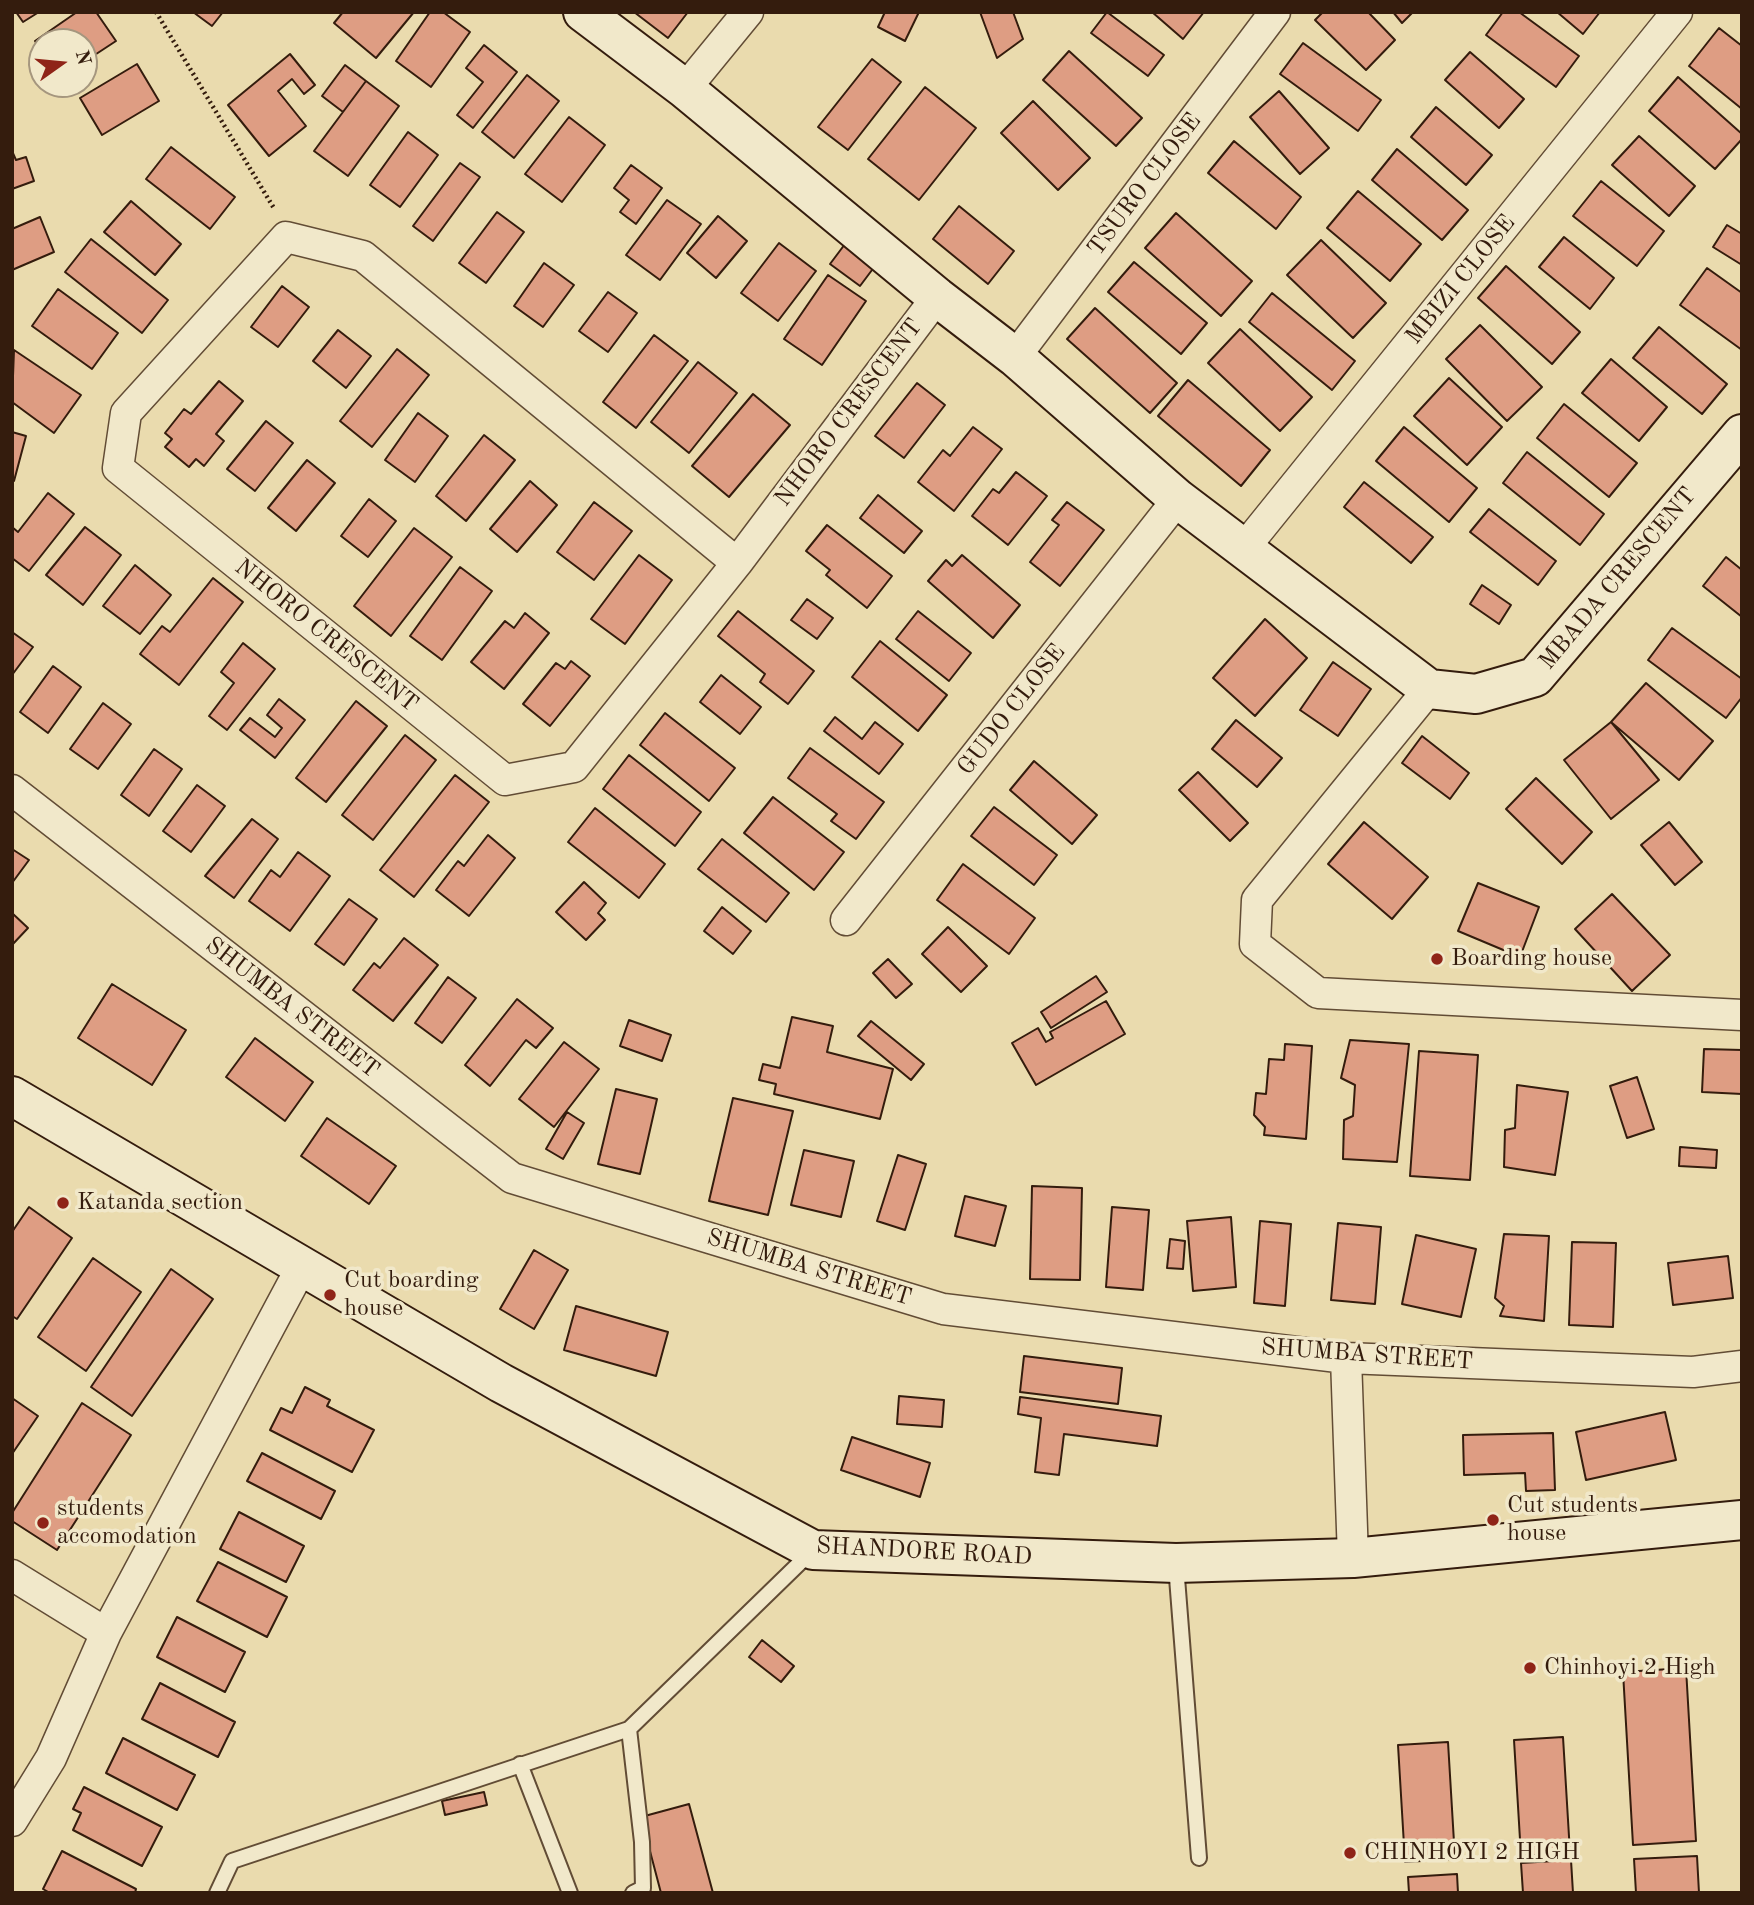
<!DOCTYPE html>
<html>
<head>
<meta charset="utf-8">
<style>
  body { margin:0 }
  #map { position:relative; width:1754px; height:1905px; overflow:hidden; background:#eadbae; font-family:"Old Standard TT",serif }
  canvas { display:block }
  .frame { position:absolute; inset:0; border:14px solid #341c0d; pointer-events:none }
  .north { position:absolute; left:28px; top:28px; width:70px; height:70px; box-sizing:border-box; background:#f1e8ca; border:2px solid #a5967e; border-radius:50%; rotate:75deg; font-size:19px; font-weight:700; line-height:28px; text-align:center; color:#341c0d }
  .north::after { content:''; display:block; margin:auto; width:24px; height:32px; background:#8f2418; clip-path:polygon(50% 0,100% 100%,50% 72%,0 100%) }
</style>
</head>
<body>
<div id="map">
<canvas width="1754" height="1905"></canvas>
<div class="frame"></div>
<div class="north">N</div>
</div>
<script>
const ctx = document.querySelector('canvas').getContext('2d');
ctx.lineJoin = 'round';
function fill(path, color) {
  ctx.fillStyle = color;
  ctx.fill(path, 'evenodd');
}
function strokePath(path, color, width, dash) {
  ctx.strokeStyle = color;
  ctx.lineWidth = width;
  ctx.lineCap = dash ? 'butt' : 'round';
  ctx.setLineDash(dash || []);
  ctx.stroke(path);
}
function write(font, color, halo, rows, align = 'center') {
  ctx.font = font + ' "Old Standard TT",serif';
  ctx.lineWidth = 7;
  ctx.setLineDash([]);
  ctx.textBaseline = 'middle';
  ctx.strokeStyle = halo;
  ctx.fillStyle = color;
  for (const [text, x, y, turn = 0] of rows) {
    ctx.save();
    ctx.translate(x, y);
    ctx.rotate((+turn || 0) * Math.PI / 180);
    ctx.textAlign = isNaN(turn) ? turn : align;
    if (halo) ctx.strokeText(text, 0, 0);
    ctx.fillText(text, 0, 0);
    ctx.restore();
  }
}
const building = new Path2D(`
  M16 12H39L23 22Z
  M77 12H96L116 41 84 62V42H42V52L35 41Z
  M193 12H223L212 26Z
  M343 12H414L376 58 334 23Z
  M430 12H443L470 32 431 87 396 61Z
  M634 12H688L668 38Z
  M885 12H919L905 41 878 27Z
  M980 12H1013L1023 39 997 58Z
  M1107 12 1164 55 1148 76 1091 33Z
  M1152 12H1204L1183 39Z
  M1323 12H1368L1395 40 1366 70 1315 20Z
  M1393 12H1413L1402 23Z
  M1503 12H1519L1579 56 1556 87 1486 35Z
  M1557 12H1600L1583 34Z
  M1719 28 1742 46V109L1689 66Z
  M1303 43 1381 100 1358 131 1280 74Z
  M484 45 517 72 473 128 457 115 483 82 466 68Z
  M1069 51 1142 118 1116 146 1043 80Z
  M1470 52 1524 99 1499 128 1445 80Z
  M290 54 315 85 304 94 292 79 278 91 306 126 269 156 228 105Z
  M872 59 901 82 848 150 818 127Z
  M137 64 159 101 102 135 80 98Z
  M345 65 366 81 343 112 322 96Z
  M527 75 559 101 514 158 482 132Z
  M1678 77 1742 134V139L1715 169 1649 111Z
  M366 81 399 106 348 176 314 151Z
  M925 87 976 128 919 200 868 159Z
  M1279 91 1329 148 1300 174 1250 117Z
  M1033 101 1090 158 1058 190 1001 133Z
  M1436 107 1492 155 1466 185 1411 137Z
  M569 117 605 145 562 202 525 174Z
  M408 132 438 155 400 207 370 185Z
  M1639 136 1695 186 1669 216 1612 165Z
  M1234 141 1301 197 1276 229 1208 173Z
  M171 147 235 197 210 229 146 179Z
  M1397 149 1468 210 1442 240 1372 180Z
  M12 151 16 160 26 157 34 181 12 189Z
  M460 163 480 177 433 241 413 226Z
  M631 165 662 188 636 224 620 212 629 200 614 188Z
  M1601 181 1664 231 1637 266 1573 216Z
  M1358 191 1421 244 1390 281 1327 228Z
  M667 200 701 224 660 280 626 255Z
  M131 201 181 244 155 275 104 232Z
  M959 206 1014 251 988 284 933 239Z
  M497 212 524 232 486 283 459 263Z
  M1176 213 1252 281 1221 316 1145 248Z
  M718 216 747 241 716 278 687 253Z
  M40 217 54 252 12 270V229Z
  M1727 225 1742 234V265L1713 247Z
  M1564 237 1614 278 1590 309 1539 267Z
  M91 239 168 300 142 333 65 272Z
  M1321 240 1386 303 1353 338 1287 275Z
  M779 243 816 271 778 321 741 293Z
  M845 244 875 266 860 286 830 264Z
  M1134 262 1207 323 1181 354 1108 292Z
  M544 263 574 285 543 327 514 306Z
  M1506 266 1580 332 1552 364 1478 298Z
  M1707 268 1742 293V350L1680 305Z
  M828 275 866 301 822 365 784 339Z
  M282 286 309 307 278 347 251 327Z
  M58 289 118 333 92 369 32 326Z
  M608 292 637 313 608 352 579 331Z
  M1272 293 1355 361 1332 390 1249 322Z
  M1095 308 1177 383 1150 413 1067 339Z
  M1480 325 1542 387 1507 421 1446 359Z
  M1659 327 1727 384 1702 414 1633 358Z
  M1240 329 1312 397 1280 431 1208 363Z
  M338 330 371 356 346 388 313 361Z
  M654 335 688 361 636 428 603 402Z
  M397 349 429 375 372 447 340 421Z
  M14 350 81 395 54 433 12 402Z
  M1611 359 1667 407 1639 441 1582 393Z
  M698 362 737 393 689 453 651 422Z
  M1449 378 1502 427 1467 465 1414 416Z
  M1188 380 1270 450 1241 486 1158 416Z
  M219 381 243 401 216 434 224 441 204 466 196 459 189 467 165 447 172 439 165 433 184 409 191 414Z
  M917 383 945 405 904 458 875 436Z
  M753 394 790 425 729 497 692 466Z
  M1564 404 1637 463 1609 497 1537 438Z
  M418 413 448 436 415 482 385 460Z
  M266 421 293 443 255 491 227 469Z
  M973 427 1002 449 954 511 918 482 943 450 950 456Z
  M1404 427 1477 488 1449 522 1376 461Z
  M12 432 26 436 14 481H12Z
  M484 435 515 460 466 521 436 496Z
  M1527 452 1604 514 1580 545 1503 483Z
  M307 460 335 483 296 531 268 508Z
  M1016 472 1047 496 1008 545 972 516 993 489 999 493Z
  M530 481 557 505 517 552 490 529Z
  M1364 482 1433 537 1411 563 1344 507Z
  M48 493 74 514 29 571 12 558V527L18 532Z
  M878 495 922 531 904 553 860 518Z
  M369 499 396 521 368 557 341 536Z
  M594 502 632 531 594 580 557 552Z
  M1067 502 1104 530 1060 586 1030 562 1059 525 1052 520Z
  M1489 509 1556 561 1538 585 1470 532Z
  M827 525 892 576 867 608 826 575 830 570 806 551Z
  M85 527 121 555 83 605 46 575Z
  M414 528 452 557 391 636 354 606Z
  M639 555 672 580 625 644 591 619Z
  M962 555 1020 605 993 638 928 581 946 560 952 566Z
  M1726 557 1742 570V617L1703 586Z
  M135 565 171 595 140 634 103 606Z
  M460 567 492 591 442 660 410 636Z
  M213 578 243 602 179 685 140 654 162 626 170 632Z
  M1482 585 1511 605 1499 624 1470 604Z
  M807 599 833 618 817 639 791 620Z
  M738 611 814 671 788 704 760 682 765 674 718 636Z
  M918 611 971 653 949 681 896 639Z
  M525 613 549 633 504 689 471 662 505 621 514 628Z
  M1265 619 1307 658 1255 716 1213 678Z
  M1672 628 1742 679V697L1726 718 1648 660Z
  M12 632 33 647 12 675Z
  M880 641 947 695 918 731 852 677Z
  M243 643 275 669 227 730 209 716 234 683 221 672Z
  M571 661 590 676 550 726 523 704 556 663 565 669Z
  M1333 662 1371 689 1338 736 1300 710Z
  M53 666 81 687 48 733 20 712Z
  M721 675 761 707 740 734 700 702Z
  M1646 683 1713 741 1679 780 1611 722Z
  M279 699 305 720 275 758 240 730 250 718 275 737 282 728 267 715Z
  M356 701 387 726 326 802 296 778Z
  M103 703 131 724 98 769 70 749Z
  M665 713 735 768 709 801 640 745Z
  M835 717 862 739 875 722 903 744 879 774 824 731Z
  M1236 720 1282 758 1257 787 1212 749Z
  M1611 722 1659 780 1611 819 1564 760Z
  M405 735 436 760 373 840 342 815Z
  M1422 736 1469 773 1450 799 1402 763Z
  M810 748 884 802 856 839 831 821 837 814 788 778Z
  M154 749 182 769 149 816 121 795Z
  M629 755 701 812 675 846 603 789Z
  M1034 761 1097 815 1072 844 1010 790Z
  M1198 772 1248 823 1230 841 1179 790Z
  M455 775 489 802 414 897 380 870Z
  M1536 778 1592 832 1562 864 1506 809Z
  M197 785 225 806 191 852 163 831Z
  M773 797 844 852 814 890 744 833Z
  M994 807 1057 855 1034 885 971 836Z
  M595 808 665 864 639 898 568 842Z
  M252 819 278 839 234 898 205 876Z
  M1364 822 1428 877 1392 919 1328 864Z
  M1669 822 1702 862 1675 885 1641 845Z
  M488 835 515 858 469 916 436 890 458 861 464 866Z
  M722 839 789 893 766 922 698 869Z
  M12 849 29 860 12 883Z
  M298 852 330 876 290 931 249 901 271 870 280 877Z
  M963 864 1035 918 1009 954 937 900Z
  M584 882 606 903 598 913 605 920 586 940 556 912Z
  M1478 883 1539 907 1520 957 1458 931Z
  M1612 894 1670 955 1632 991 1575 929Z
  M349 899 377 919 344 965 315 944Z
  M722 907 751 931 733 954 704 931Z
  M12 913 28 928 12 945Z
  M948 927 987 966 961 992 922 954Z
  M404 938 438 965 393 1021 353 990 374 963 380 968Z
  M888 959 912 984 896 998 873 973Z
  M1096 976 1107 992 1051 1028 1041 1012Z
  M448 977 476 998 442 1043 415 1023Z
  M112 984 186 1030 152 1085 78 1038Z
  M517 999 553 1028 536 1048 526 1040 490 1086 465 1065Z
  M1106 1001 1125 1034 1036 1085 1012 1043 1038 1028 1046 1042 1053 1038 1050 1032Z
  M792 1017 833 1026 827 1052 893 1069 880 1119 774 1094 776 1084 759 1080 763 1064 780 1068Z
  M629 1020 671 1035 662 1061 620 1046Z
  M871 1021 924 1064 911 1080 858 1036Z
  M255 1038 313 1082 285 1121 226 1077Z
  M1350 1040 1409 1044 1397 1162 1343 1159 1344 1120 1353 1116 1355 1085 1341 1078Z
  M564 1042 599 1069 554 1127 519 1099Z
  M1285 1044 1312 1046 1306 1139 1264 1135 1265 1127 1254 1115 1256 1093 1266 1094 1269 1059 1284 1060Z
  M1704 1049 1742 1050V1094L1702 1092Z
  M1419 1051 1478 1055 1470 1180 1410 1176Z
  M1637 1077 1654 1129 1627 1138 1610 1086Z
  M1517 1085 1568 1092 1555 1175 1504 1167 1505 1130 1515 1128Z
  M616 1089 657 1099 640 1174 598 1164Z
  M733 1098 793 1111 768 1215 709 1201Z
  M567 1112 584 1123 563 1159 546 1149Z
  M327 1118 396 1166 369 1204 301 1156Z
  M1680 1147 1717 1150 1716 1168 1679 1166Z
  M804 1150 854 1161 841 1217 791 1205Z
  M898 1155 926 1164 905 1230 877 1221Z
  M1032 1186 1082 1188 1080 1280 1030 1279Z
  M965 1196 1006 1206 995 1246 955 1236Z
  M29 1207 72 1238 17 1319 12 1316V1232Z
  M1112 1207 1149 1210 1143 1290 1106 1287Z
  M1231 1217 1236 1287 1193 1291 1187 1221Z
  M1260 1221 1291 1224 1285 1306 1254 1303Z
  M1338 1223 1381 1227 1375 1304 1331 1300Z
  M1504 1234 1549 1236 1544 1321 1500 1316 1504 1306 1495 1298Z
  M1416 1235 1476 1249 1461 1317 1402 1304Z
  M1170 1239 1185 1241 1183 1269 1167 1268Z
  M1572 1242 1616 1243 1613 1327 1569 1325Z
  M534 1250 568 1270 534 1329 500 1309Z
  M1728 1256 1733 1298 1673 1305 1668 1263Z
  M93 1258 141 1292 86 1371 38 1337Z
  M171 1269 213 1299 132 1416 91 1387Z
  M576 1306 668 1332 656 1376 564 1350Z
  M1024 1356 1122 1368 1118 1404 1020 1392Z
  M305 1387 330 1400 327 1406 374 1430 352 1472 270 1430 281 1408 292 1413Z
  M899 1396 944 1400 942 1427 897 1424Z
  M1020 1397 1161 1416 1157 1446 1064 1434 1059 1475 1035 1472 1041 1418 1018 1414Z
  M12 1398 38 1416 12 1454Z
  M82 1403 131 1435 57 1550 12 1521V1513Z
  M1665 1412 1676 1460 1586 1480 1576 1432Z
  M1553 1433 1555 1490 1526 1491 1525 1473 1464 1475 1463 1435Z
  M852 1437 930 1463 920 1497 841 1470Z
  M262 1453 335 1491 321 1519 247 1481Z
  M239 1512 304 1546 286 1582 220 1549Z
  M218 1562 287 1597 267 1637 197 1601Z
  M177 1617 245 1652 225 1692 157 1657Z
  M762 1640 794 1666 781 1682 749 1657Z
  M1686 1668 1696 1841 1633 1845 1623 1672Z
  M160 1683 235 1722 218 1757 142 1719Z
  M1563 1737 1570 1853 1521 1856 1514 1740Z
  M123 1738 195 1775 177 1810 106 1773Z
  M1448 1742 1455 1859 1405 1862 1398 1745Z
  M84 1787 162 1827 142 1866 73 1830 81 1813 73 1809Z
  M484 1792 487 1805 445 1815 442 1801Z
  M689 1804 713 1893H661L641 1817Z
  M62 1851 136 1889 135 1893H50L43 1889Z
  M1697 1856 1699 1893H1636L1634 1859Z
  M1571 1860 1573 1893H1523L1521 1863Z
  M1457 1874 1458 1893H1409L1408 1877Z`);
fill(building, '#de9d83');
strokePath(building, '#341c0d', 2);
const lane = new Path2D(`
  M1176 1565 1199 1858
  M629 1729 642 1842 643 1888 633 1893
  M520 1764 570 1893
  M217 1893 232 1861 629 1729 812 1551`);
const street = new Path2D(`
  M685 89 748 12
  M1015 357 1275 12
  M1245 547 1677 12
  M737 563 363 256 286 237 126 413 118 468 505 780 574 767 737 563 937 297
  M1429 689 1257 900 1255 944 1318 993 1742 1015
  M12 790 512 1178 943 1309 1346 1358 1693 1372 1742 1366
  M846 920 1178 499
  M1346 1358 1353 1558
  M12 1575 106 1633
  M12 1821 51 1758 106 1633 301 1268`);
const secondary = new Path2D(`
  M583 12 685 89 937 297 1015 357 1178 499 1429 689 1476 694 1535 677 1742 434
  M12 1096 501 1383 813 1550 1176 1563 1353 1558 1742 1520`);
strokePath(lane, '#624c35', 18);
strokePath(street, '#624c35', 33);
strokePath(secondary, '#341c0d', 42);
strokePath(new Path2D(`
  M156 12 275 210`), '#341c0d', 4.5, [2, 3.5]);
strokePath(lane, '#f1e8ca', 14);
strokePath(street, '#f1e8ca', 30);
strokePath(secondary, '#f1e8ca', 38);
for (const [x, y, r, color] of [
  [1437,959,7,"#8f2418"],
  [63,1203,7,"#8f2418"],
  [330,1295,7,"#8f2418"],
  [1493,1520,7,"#8f2418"],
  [43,1523,7,"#8f2418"],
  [1530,1668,7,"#8f2418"],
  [1350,1853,7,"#8f2418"]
]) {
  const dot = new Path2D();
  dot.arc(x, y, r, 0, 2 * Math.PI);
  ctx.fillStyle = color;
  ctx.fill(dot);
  strokePath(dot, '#f1e8ca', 2.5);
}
write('24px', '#341c0d', '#f1e8ca', [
  ["TSURO CLOSE",1145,185,-53],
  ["MBIZI CLOSE",1461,280,-51],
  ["NHORO CRESCENT",849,413,-53],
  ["MBADA CRESCENT",1618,579,-50],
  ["NHORO CRESCENT",326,636,39],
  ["GUDO CLOSE",1012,710,-52],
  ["SHUMBA STREET",292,1008,38],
  ["SHUMBA STREET",809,1268,17],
  ["SHUMBA STREET",1367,1355,4],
  ["SHANDORE ROAD",924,1552,3]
]);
write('24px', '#341c0d', '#f1e8ca', [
  ["Boarding house",1451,959],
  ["Katanda section",77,1203],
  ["Cut boarding",344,1281],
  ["house",344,1309],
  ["Cut students",1507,1506],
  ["house",1507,1534],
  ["students",57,1509],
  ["accomodation",57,1537],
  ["Chinhoyi 2 High",1544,1668],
  ["CHINHOYI 2 HIGH",1364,1853]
], 'left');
</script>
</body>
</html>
